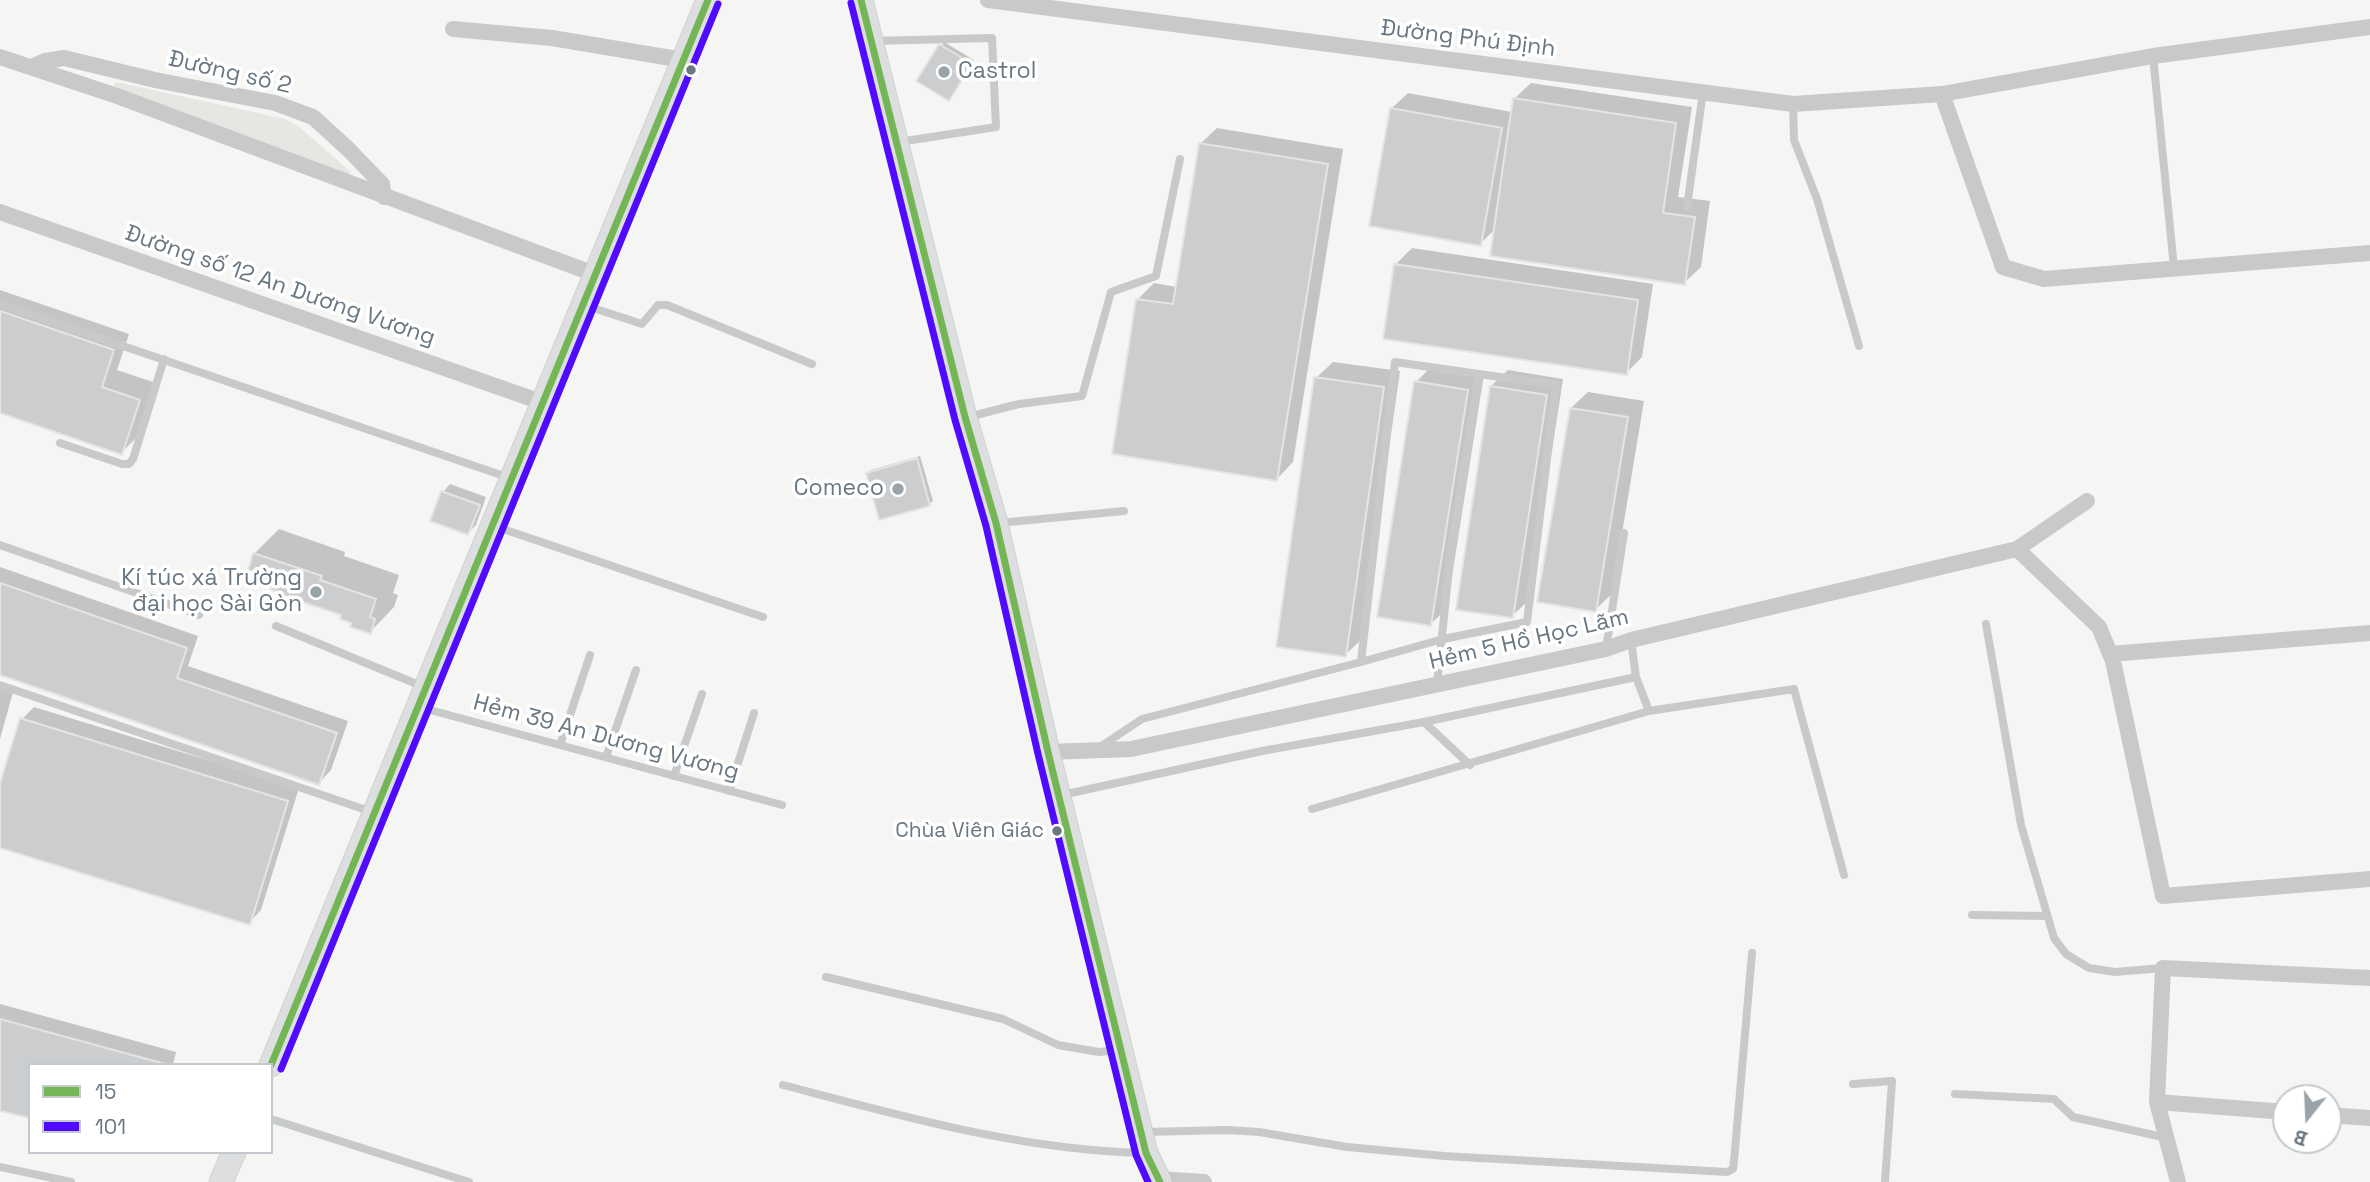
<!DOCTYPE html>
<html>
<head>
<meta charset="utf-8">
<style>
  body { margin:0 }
  #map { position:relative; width:2370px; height:1182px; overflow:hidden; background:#f5f5f4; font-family:"Space Grotesk",sans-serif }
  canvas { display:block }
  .legend { position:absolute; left:28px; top:1063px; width:245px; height:91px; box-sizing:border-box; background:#fff; border:2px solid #c3c9cd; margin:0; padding:9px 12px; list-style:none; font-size:21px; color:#687782 }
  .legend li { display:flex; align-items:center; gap:14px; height:35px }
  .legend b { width:35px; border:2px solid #c3c9cd }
  .north { position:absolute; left:2272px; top:1084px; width:70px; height:70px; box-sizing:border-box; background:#fff; border:2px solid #c3c9cd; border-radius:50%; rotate:198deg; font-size:19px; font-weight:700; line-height:28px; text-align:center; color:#687782 }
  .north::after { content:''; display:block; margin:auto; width:24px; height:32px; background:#99a3aa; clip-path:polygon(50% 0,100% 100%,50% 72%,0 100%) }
</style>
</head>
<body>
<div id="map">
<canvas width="2370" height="1182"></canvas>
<ul class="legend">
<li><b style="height:9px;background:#74b555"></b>15</li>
<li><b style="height:9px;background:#4f0aff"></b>101</li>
</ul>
<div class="north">B</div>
</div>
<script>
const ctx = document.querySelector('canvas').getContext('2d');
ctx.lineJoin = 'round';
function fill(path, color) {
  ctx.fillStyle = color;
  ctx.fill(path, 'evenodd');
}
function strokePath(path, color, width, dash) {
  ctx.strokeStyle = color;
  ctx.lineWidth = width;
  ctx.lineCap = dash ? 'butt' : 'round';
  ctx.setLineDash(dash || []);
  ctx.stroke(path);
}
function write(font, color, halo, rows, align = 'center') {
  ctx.font = font + ' "Space Grotesk",sans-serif';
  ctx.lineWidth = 7;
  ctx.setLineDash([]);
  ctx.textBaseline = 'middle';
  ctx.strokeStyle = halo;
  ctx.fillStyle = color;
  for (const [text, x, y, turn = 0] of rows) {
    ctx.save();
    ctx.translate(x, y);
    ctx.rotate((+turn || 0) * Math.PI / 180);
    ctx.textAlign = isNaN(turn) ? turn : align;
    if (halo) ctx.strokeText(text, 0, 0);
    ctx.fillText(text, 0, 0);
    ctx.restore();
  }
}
fill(new Path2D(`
  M117 82 285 119 298 126 351 172 348 175 118 91 113 85Z`), '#e4e7e2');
fill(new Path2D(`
  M944 42 974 60 952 95 919 80Z
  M1531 83 1692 107 1678 197 1710 201 1701 267 1684 283 1495 229 1480 244 1391 109 1408 93 1512 112 1514 99Z
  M1217 128 1343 149 1293 462 1277 479 1138 299 1154 283 1177 287 1200 144Z
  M1412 248 1653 284 1642 357 1626 373 1396 264Z
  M0 290 129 334 117 370 156 383 138 436 121 453 0 411Z
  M1333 362 1400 371 1362 639 1345 655 1316 378Z
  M1432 366 1484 374 1447 608 1431 624 1416 382Z
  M1508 370 1563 379 1529 600 1512 616 1491 386Z
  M1588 392 1644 401 1612 594 1595 610 1571 408Z
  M920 456 933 501 929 504 868 473 871 470Z
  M450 484 486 497 476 525 468 533 443 492Z
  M279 529 345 552 344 556 399 575 393 593 398 595 394 607 370 632 353 622 343 613 274 584 248 576 255 553Z
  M0 567 198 636 188 666 348 721 331 770 319 783 0 673Z
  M0 688 13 692 0 739Z
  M34 707 299 788 261 910 249 923 0 846V789L22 719Z
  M0 1004 176 1052 173 1065H30L0 1109Z`), '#0003');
const building = new Path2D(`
  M939 44 972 64 949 101 916 81Z
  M1513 98 1676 123 1663 213 1695 217 1685 285 1490 256Z
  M1390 108 1502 128 1481 246 1369 226Z
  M1199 143 1328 164 1277 481 1112 454 1136 299 1173 304Z
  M1394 264 1638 300 1627 375 1383 339Z
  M0 311 114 350 102 387 140 400 122 455 0 413Z
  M1314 377 1384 387 1346 657 1276 647Z
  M1414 381 1468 390 1431 626 1377 617Z
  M1490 386 1547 395 1513 618 1456 610Z
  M1570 408 1628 417 1596 612 1537 602Z
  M917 458 930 506 879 520 866 473Z
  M441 491 480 505 468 535 430 521Z
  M253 553 322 576 320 580 376 599 370 617 375 619 371 634 350 627 351 623 340 619 341 615 282 595 271 589 272 585 246 577Z
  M0 583 187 648 177 678 337 733 319 785 0 675Z
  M20 718 288 801 250 925 0 848V783Z
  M0 1019 165 1064V1065H30V1118L0 1111Z`);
fill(building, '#cccdce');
strokePath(building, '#e4e4e4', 2);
const secondary = new Path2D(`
  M861 0 965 417 996 523 1048 752 1146 1153 1160 1182
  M271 1065 708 0
  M221 1182 234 1152`);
strokePath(secondary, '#d1d2d2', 25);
strokePath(new Path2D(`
  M872 41 992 38 996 127 899 142
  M2153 56 2174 268
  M1793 104 1794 140 1817 199 1859 346
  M1687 207 1703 92
  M0 304 510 478
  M584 305 642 324 658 305H667L812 364
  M1395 362 1556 385 1527 622 1443 639 1361 662Z
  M968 417 1019 404 1082 396 1111 292 1156 276 1180 159
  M60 443 122 464H129L133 459 164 359
  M999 523 1124 511
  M494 526 763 617
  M0 545 199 615
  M1986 624 2021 825 2054 938 2066 954 2089 968 2115 972 2163 968
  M276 626 424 687
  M1631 640 1636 677 1649 711 1794 689 1844 875
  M1606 649 1624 533
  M0 685 372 812
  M1437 685 1450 558 1479 374
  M419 707 782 805
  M1424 722 1470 765
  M560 745 590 655
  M1100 747 1142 719 1361 662
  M606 757 636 670
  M674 776 702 694
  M729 791 754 713
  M1062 795 1262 751 1424 722 1636 677
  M1312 809 1649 711
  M1972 915 2047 916
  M826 977 1003 1019 1058 1045 1099 1052 1118 1050
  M1853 1084 1892 1081 1885 1182
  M783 1085C902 1116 1020 1150 1143 1153
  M1955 1094 2054 1099 2073 1117 2167 1138
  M271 1119 469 1182
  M1145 1132 1226 1130 1259 1132 1347 1147 1444 1156 1727 1172 1733 1169 1734 1161 1752 953
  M0 1167 71 1182`), '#c8caca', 8);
strokePath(new Path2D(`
  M988 0 1793 104 1942 94 2153 56 2370 27
  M453 29 552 38 683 60
  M0 57 117 96 597 275
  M31 67 45 61 64 58 155 80 275 103 313 117 348 149 382 184 384 197
  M1942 94 2003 267 2044 279 2370 253
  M0 212 544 403
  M2017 549 2099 627 2113 661 2163 896 2370 879
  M2110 654 2370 633
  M1048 752 1131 749 1606 649 1631 640 2017 549 2087 501
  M2157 1102 2286 1112
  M2328 1115 2370 1118
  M1159 1179 1204 1182
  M2178 1182 2157 1102 2163 968 2370 978`), '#c8caca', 16);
strokePath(secondary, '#dddedf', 23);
strokePath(new Path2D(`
  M861 0 965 417 996 523 1048 752 1146 1153 1160 1182
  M271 1065 708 0`), '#74b555', 7);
strokePath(new Path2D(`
  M851 3 955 420 986 526 1038 754 1136 1155 1148 1182
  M281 1069 718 4`), '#4f0aff', 7);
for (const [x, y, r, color] of [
  [691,70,6,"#687782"],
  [944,72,7,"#99a3aa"],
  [898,489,7,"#99a3aa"],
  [316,592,7,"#99a3aa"],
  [1057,831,6,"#687782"]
]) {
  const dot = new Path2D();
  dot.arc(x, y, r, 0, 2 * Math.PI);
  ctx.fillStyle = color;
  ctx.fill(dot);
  strokePath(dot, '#fff', 2.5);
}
write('21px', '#687782', '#fff', [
  ["Chùa Viên Giác",1044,831]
], 'right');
write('23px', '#687782', '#fff', [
  ["Đường Phú Định",1468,39,7],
  ["Đường số 2",230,73,13],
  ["Đường số 12 An Dương Vương",280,286,19],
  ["Hẻm 5 Hồ Học Lãm",1529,640,-13],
  ["Hẻm 39 An Dương Vương",606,738,15]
]);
write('23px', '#687782', '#fff', [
  ["Castrol",958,72,"left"],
  ["Comeco",884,489],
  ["Kí túc xá Trường",302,579],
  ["đại học Sài Gòn",302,605]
], 'right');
</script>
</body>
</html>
